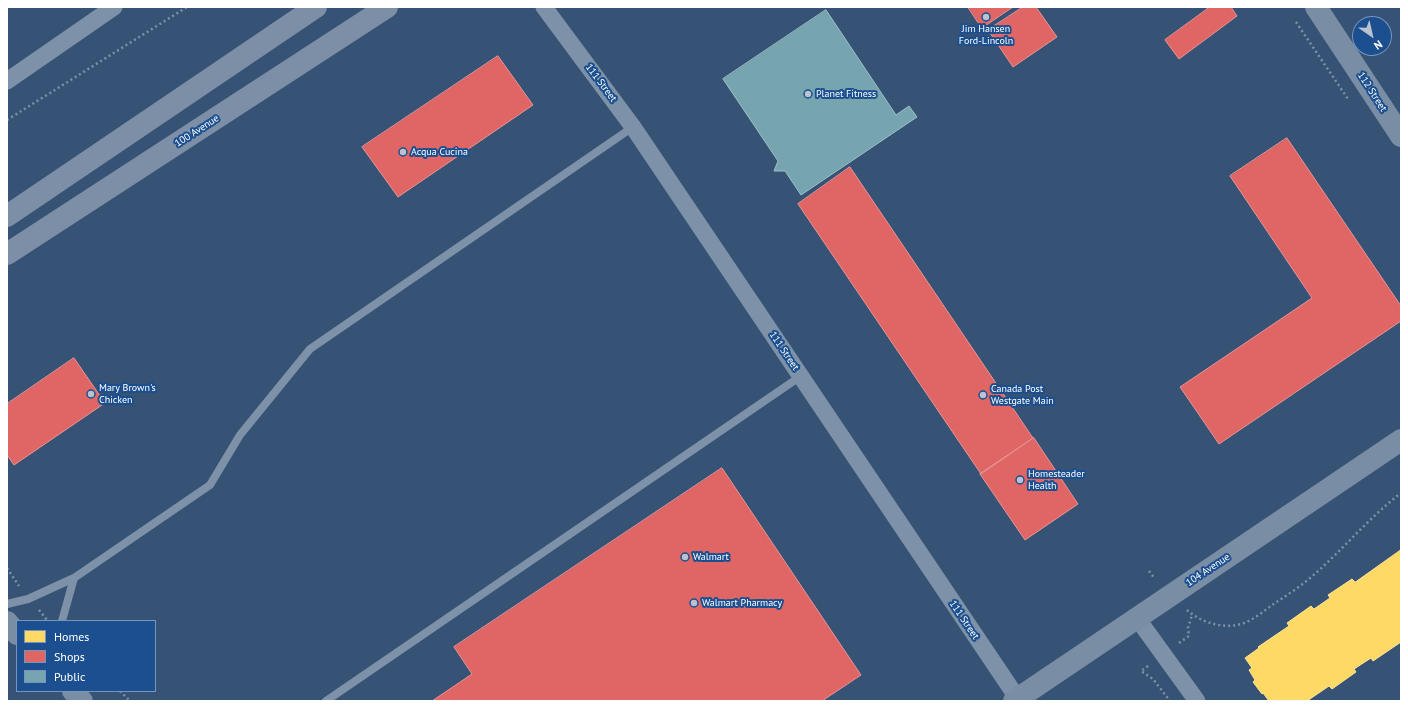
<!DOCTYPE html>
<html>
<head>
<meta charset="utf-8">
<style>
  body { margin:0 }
  #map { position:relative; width:1408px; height:708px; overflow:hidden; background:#365274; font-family:"PT Sans",sans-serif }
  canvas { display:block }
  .frame { position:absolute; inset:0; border:8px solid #fff; pointer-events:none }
  .legend { position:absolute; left:16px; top:620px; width:140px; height:72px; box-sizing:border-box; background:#1b4f8f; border:1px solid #7695bc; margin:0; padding:5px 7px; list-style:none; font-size:12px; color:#fff }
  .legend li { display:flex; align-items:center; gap:8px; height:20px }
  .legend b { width:20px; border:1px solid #7695bc }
  .north { position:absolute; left:1352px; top:16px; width:40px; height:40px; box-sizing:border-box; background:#1b4f8f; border:1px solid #7695bc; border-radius:50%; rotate:146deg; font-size:11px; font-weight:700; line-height:16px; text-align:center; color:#fff }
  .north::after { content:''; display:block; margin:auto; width:14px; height:18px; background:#b9c2ce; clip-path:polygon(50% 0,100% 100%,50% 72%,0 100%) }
</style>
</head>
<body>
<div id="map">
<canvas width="1408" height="708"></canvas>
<div class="frame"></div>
<ul class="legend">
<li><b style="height:11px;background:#ffd966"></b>Homes</li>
<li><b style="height:11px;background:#e06666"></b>Shops</li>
<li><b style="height:11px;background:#76a5af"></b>Public</li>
</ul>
<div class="north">N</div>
</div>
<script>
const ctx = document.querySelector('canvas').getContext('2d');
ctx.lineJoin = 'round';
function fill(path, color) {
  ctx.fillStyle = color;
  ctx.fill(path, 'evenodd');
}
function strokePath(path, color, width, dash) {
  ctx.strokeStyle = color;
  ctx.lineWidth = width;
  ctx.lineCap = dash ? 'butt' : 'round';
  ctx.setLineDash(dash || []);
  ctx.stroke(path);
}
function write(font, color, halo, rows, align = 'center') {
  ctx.font = font + ' "PT Sans",sans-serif';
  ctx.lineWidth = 4;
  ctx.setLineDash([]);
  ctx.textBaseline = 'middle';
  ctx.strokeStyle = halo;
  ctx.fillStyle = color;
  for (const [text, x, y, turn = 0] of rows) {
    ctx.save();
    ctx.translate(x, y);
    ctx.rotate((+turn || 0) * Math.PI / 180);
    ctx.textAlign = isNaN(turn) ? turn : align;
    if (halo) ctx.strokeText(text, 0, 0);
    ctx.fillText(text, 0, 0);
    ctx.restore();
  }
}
const homes = new Path2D(`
  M1401 550V642L1373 661 1371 658 1354 669 1356 672 1332 689 1329 686 1307 701H1269L1263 693 1262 694 1253 682 1255 680 1249 670 1252 668 1245 658 1259 648 1258 647 1289 626 1287 623 1311 606 1314 609 1330 598 1328 595 1352 579 1355 582Z`);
fill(homes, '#ffd966');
strokePath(homes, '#ffe494', 1);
const shops = new Path2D(`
  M968 7H1013L982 28Z
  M1023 7H1036L1057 37 1013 67 988 30Z
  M1210 7H1231L1237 16 1179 59 1165 40Z
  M498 56 533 105 398 197 362 147Z
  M1287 138 1401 306V321L1219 444 1180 387 1312 298 1230 176Z
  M850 167 1033 438 981 474 798 204Z
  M74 358 105 403 14 465 7 455V404Z
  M1034 438 1078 504 1025 540 980 474Z
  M722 468 861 675 822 701H432L472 674 454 647Z`);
fill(shops, '#e06666');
strokePath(shops, '#e99494', 1);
const public = new Path2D(`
  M826 10 896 115 909 106 917 117 801 195 785 171H774L778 161 723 79Z`);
fill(public, '#76a5af');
strokePath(public, '#9fc0c7', 1);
strokePath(new Path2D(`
  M1296 22 1348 99
  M7 120 187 7
  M7 568 19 586
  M1149 571 1155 579
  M39 610 47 620
  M1187 610C1201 623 1226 630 1244 623 1255 619 1265 610 1275 603 1289 594 1304 584 1317 572 1345 547 1370 517 1401 493
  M1179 643 1189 636 1188 628 1192 615
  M1148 666 1141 671 1153 679 1170 701
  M120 691 130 701`), '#7d92a8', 2.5, [2, 3]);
strokePath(new Path2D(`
  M7 604 28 599 74 578 210 485 240 435 310 349 633 127
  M62 621 74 578
  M326 701 801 376`), '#7d92a8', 8);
strokePath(new Path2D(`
  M544 7 633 127 1018 699
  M7 81 114 7
  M1137 618 1197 701`), '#7d92a8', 17);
strokePath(new Path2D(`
  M1316 7 1401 136
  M7 622 17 634
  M73 691 82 701
  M1014 701 1401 440`), '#798da4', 22);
strokePath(new Path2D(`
  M7 216 316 7
  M7 254 387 7`), '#7d8ea7', 22);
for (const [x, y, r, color] of [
  [986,17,4,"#b9c2ce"],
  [808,94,4,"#b9c2ce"],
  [403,152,4,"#b9c2ce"],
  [91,394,4,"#b9c2ce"],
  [983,395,4,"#b9c2ce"],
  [1020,480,4,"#b9c2ce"],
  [685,557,4,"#b9c2ce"],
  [694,603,4,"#b9c2ce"]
]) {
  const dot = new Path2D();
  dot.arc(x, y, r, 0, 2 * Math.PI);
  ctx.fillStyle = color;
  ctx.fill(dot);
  strokePath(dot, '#1b4f8f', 1.5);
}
write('10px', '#fff', '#1b4f8f', [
  ["Jim Hansen",986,29,"center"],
  ["Ford-Lincoln",986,41,"center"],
  ["Planet Fitness",816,94],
  ["Acqua Cucina",411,152],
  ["Mary Brown's",99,388],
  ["Chicken",99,400],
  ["Canada Post",991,389],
  ["Westgate Main",991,401],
  ["Homesteader",1028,474],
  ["Health",1028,486],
  ["Walmart",693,557],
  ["Walmart Pharmacy",702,603]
], 'left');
write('10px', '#fff', '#1b4f8f', [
  ["111 Street",601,83,53],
  ["112 Street",1372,92,57],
  ["100 Avenue",197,131,-33],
  ["111 Street",784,351,56],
  ["104 Avenue",1208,570,-34],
  ["111 Street",964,620,56]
]);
</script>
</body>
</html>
